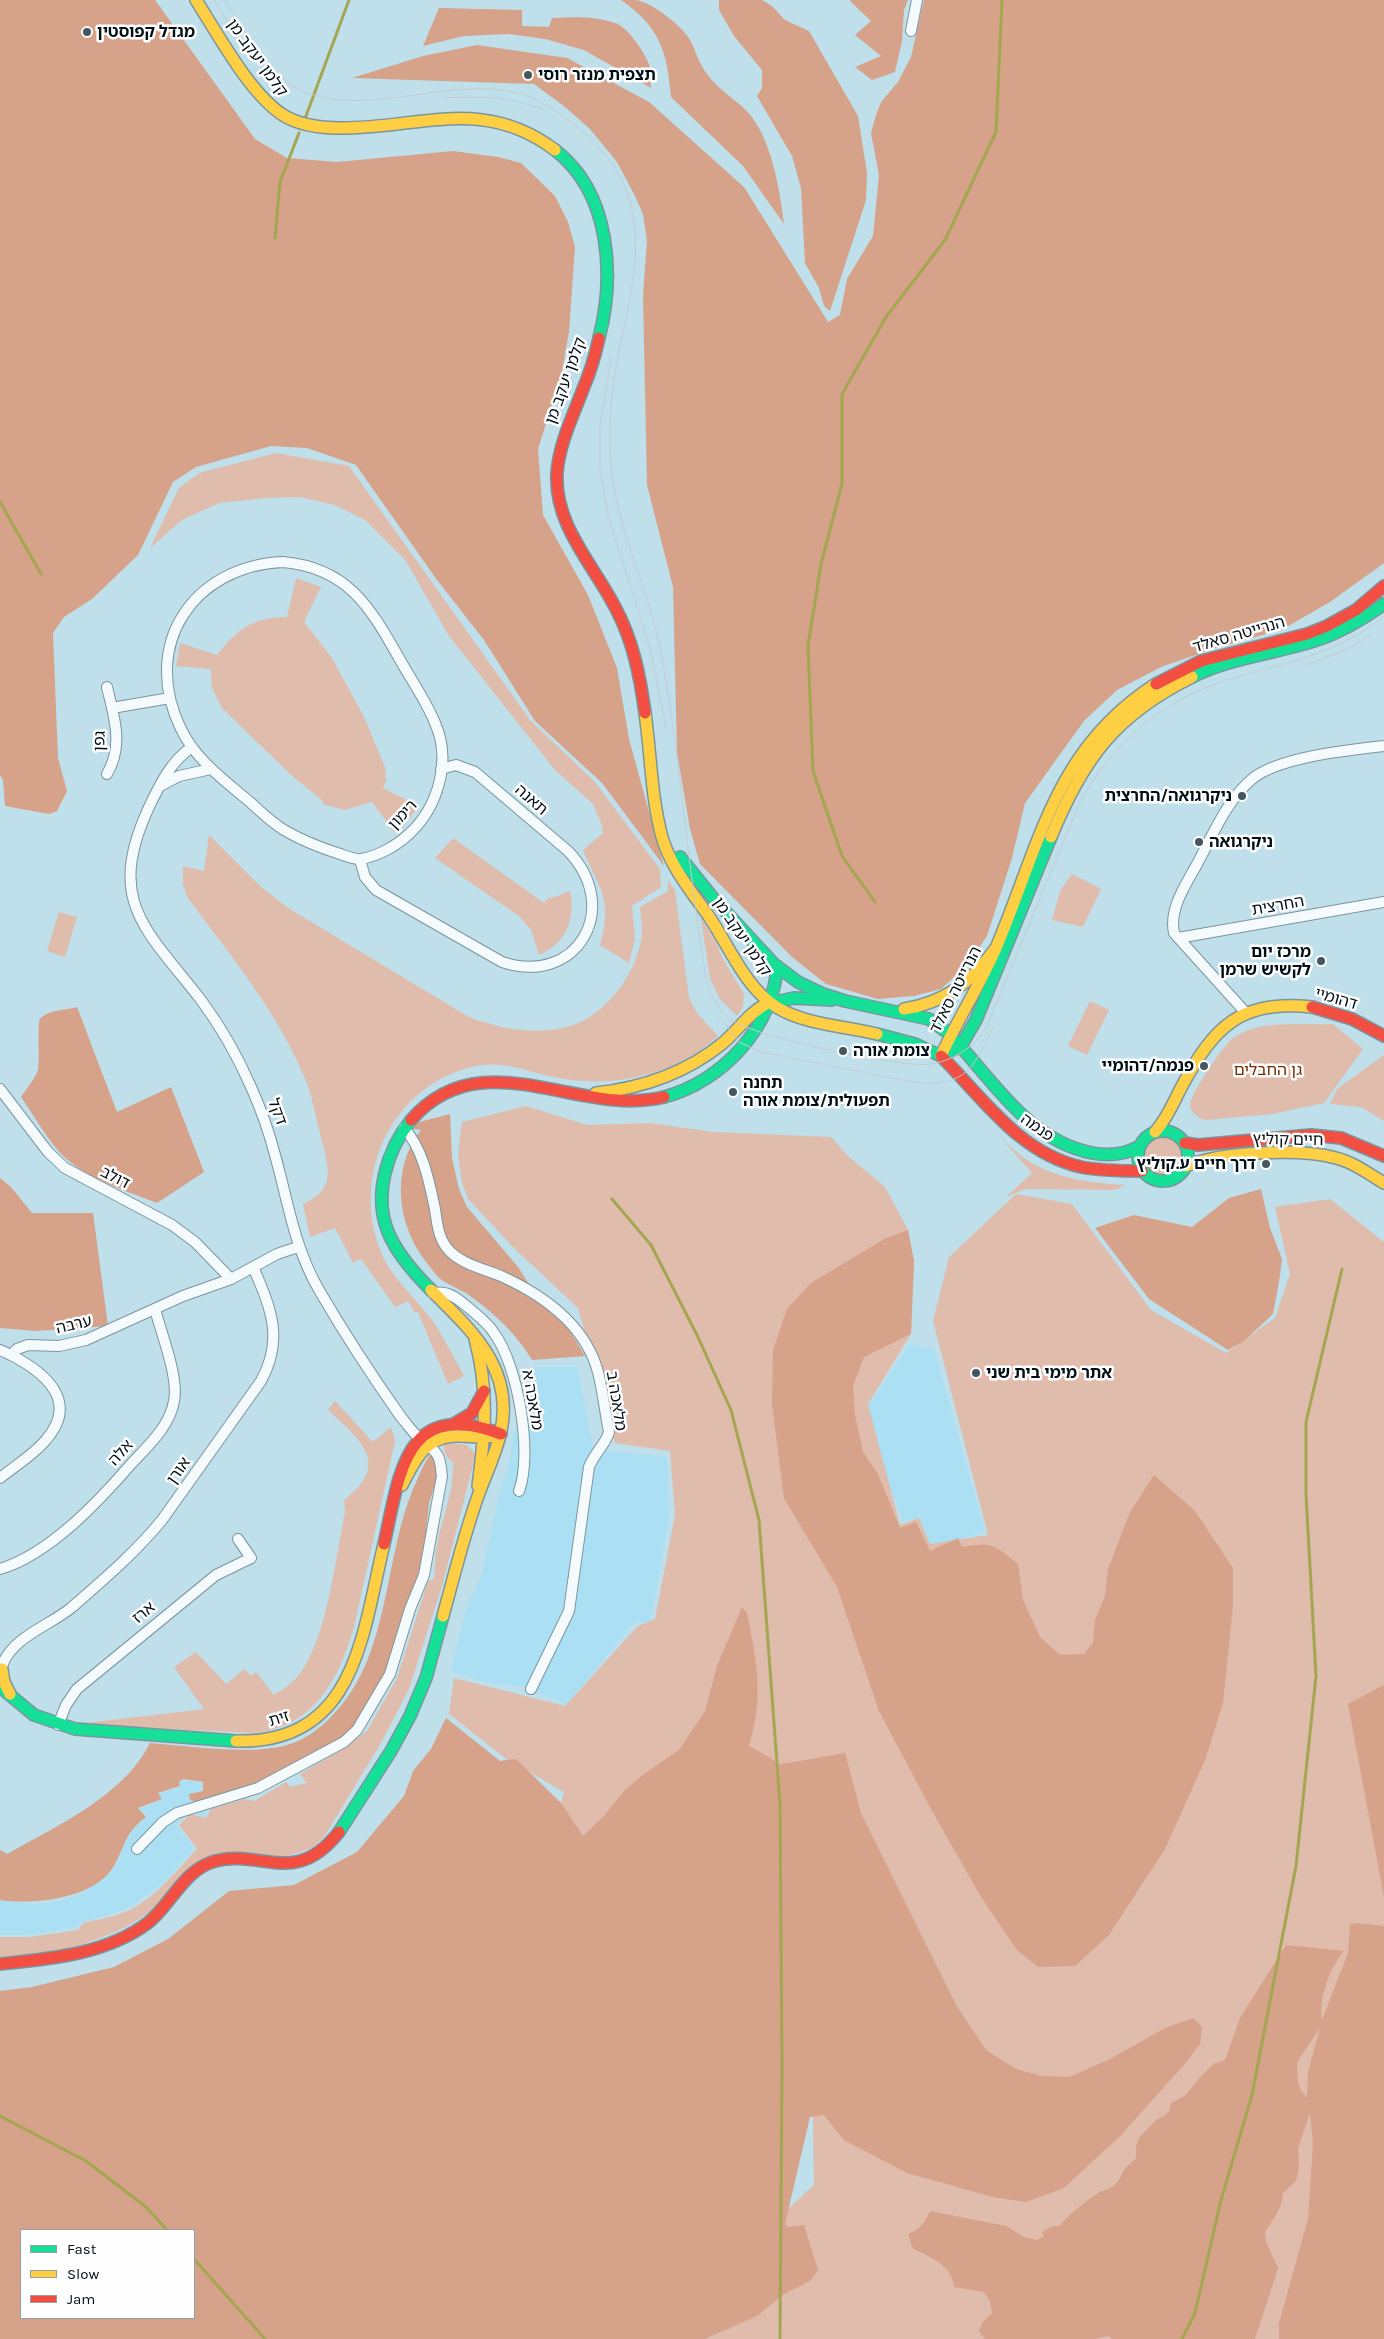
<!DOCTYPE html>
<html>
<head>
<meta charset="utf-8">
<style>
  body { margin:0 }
  #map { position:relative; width:1384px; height:2339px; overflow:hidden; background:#bfdfeb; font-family:Karla,sans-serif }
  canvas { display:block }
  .legend { position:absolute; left:20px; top:2229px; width:175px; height:90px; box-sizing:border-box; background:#fefefe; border:1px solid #989ea1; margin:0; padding:6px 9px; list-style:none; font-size:15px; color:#000e16 }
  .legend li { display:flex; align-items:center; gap:10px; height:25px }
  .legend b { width:25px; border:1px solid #989ea1 }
</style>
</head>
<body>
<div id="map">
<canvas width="1384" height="2339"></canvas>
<ul class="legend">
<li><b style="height:6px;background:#16e098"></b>Fast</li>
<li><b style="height:6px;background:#ffcf43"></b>Slow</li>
<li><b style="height:6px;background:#f24e42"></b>Jam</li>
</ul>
</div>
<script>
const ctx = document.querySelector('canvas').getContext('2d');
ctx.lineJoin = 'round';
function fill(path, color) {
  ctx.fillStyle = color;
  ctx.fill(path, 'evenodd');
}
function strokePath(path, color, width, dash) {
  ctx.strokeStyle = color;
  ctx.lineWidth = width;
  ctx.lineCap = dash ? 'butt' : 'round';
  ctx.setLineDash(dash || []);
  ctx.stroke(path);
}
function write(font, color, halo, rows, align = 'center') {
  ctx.font = font + ' Karla,"Noto Sans Hebrew",sans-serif';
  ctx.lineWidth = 5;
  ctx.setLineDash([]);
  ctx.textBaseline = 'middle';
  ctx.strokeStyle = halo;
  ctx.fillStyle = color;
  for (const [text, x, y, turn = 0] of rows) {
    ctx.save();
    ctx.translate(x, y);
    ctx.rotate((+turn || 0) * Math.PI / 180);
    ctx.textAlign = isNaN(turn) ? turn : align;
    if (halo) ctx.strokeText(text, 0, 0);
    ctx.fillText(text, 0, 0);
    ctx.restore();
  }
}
fill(new Path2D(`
  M910 1344 934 1349 985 1531 931 1548 920 1517 904 1522 867 1431V1408Z
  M533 1367H577L593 1447 610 1451 667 1457 669 1518 650 1624 635 1621 567 1704 522 1687 488 1683 451 1671 467 1606 482 1574 500 1491 511 1457 513 1434 535 1403Z
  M184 1780 202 1783 203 1791 189 1794V1801L194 1803 216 1800 217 1807 209 1809 205 1817 190 1813 176 1824 194 1849 161 1885 131 1906 118 1912 82 1922 77 1928 26 1935H0V1901L32 1904 57 1902 81 1894 105 1878 117 1864 125 1842 134 1828 148 1817 139 1809 163 1800 159 1793 181 1787 179 1781Z`), '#abdff3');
fill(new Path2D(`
  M276 453 349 466 530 720 595 782 660 869 661 887 632 906 635 939 629 963 600 945C613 899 600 891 583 850L603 833 602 826 593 804 555 770 449 636 406 561 365 520 335 505 300 497 266 498 219 503 182 520 150 548 179 488 199 473Z
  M296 578 321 587 304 622 332 658 364 717 385 767 386 780 383 788 419 806 404 825 394 832 372 802 345 810 322 804 323 801 291 775 222 708 212 688 211 669 176 666 180 643 217 655C237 629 254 617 287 617Z
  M209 835 260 886 288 908 469 1017C501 1029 536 1036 570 1026 605 1016 634 976 641 941 643 929 641 918 640 907L668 891V880L675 890 689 998 697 1013 718 1036C672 1077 609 1090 549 1076 527 1071 505 1062 482 1065 397 1079 351 1168 379 1247 389 1276 414 1296 432 1320 444 1337 454 1358 464 1376L448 1384 418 1312H414L408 1301 395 1307 361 1259 353 1263 335 1228 310 1237 303 1204C338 1189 328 1164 320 1134 316 1118 313 1101 308 1086 281 1016 232 958 188 898L183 885V866L204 871Z
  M453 838 544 903 549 897 552 898 570 891C576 920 566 943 539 955L531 930 519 916 435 858Z
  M1072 874 1101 889 1083 927 1052 920 1060 891Z
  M59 912 77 917 65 957 47 951Z
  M701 918 715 940 723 959 744 994 743 1007 737 1016 720 999 710 979Z
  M1090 1001 1109 1010 1087 1055 1068 1046Z
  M1333 1024 1363 1049 1324 1103 1272 1114 1205 1120C1198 1117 1191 1114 1190 1105 1189 1097 1223 1046 1231 1040 1237 1035 1247 1030 1255 1028 1279 1022 1308 1025 1333 1024Z
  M1384 1055V1121L1361 1107 1330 1104 1337 1089Z
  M526 1106 587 1125 649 1123 714 1132 831 1137 848 1156 885 1187 908 1230 914 1261 911 1334 868 1404 900 1525 919 1518 930 1544 988 1535 933 1321 949 1257 1016 1194 1072 1204 1151 1310 1226 1353 1275 1318 1290 1274 1275 1207 1330 1199 1384 1242V2339H646L814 2185 811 1996 546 1855 564 1792 505 1758 449 1714 454 1678 565 1706 638 1626 655 1619 675 1515 670 1451 615 1443 578 1308 516 1250 468 1199 462 1183 458 1154 462 1122Z
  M980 1114C991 1126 1002 1140 1015 1151 1044 1177 1087 1183 1125 1185L1115 1190 1025 1189 1006 1197 1032 1173Z
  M1143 1156a20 20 0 1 1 40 0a20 20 0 1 1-40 0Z
  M335 1401 373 1442 391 1427 395 1441 354 1627C339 1680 313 1728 253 1733L105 1726 86 1723 204 1709 174 1667 196 1652 226 1684 244 1669 251 1676 256 1672 274 1695C284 1689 294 1682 301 1672 328 1632 335 1560 345 1512L344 1501C351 1493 361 1486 365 1477 380 1451 344 1426 328 1410Z
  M449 1443 467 1445 474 1452 475 1457 442 1586 409 1689 381 1743 324 1837 312 1848 284 1857 234 1854 165 1897 150 1912 128 1926 103 1937 75 1947 39 1955 0 1958V1937H30L78 1930 83 1923C94 1920 106 1919 117 1915 151 1905 174 1873 197 1849L179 1825 190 1814 206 1818 211 1809 245 1799 254 1801 286 1782 290 1787 307 1783 300 1774 348 1746 367 1731 397 1678 428 1581 434 1579C435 1566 435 1552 438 1540 444 1513 454 1490 453 1462 447 1459 443 1451 444 1445Z`), '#dfbcac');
fill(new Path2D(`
  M0 0H155L255 139 287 158 337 162 453 151 498 157 521 163 555 196 568 222 575 247 569 332 561 376 538 449 543 515 588 595 617 668 629 739 664 866 602 783 535 721 484 640 437 580 356 465 307 448 271 446 196 467 173 482 138 555 92 599 64 617 53 633 58 758 67 791 57 811 49 814 5 806 3 780 0 775Z
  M621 0C626 0 632 0 636 0 653 3 682 26 690 40 696 51 699 64 707 74 719 91 738 100 751 116 772 142 780 191 784 224L743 166 671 97C667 51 660 27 621 0Z
  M719 0H762L772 6 785 20 809 31 858 116 867 173 866 200 830 311 824 306 819 288 805 263 801 188 792 156 757 96 762 88V70L734 36 719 10Z
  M849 0H908L904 10 902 41 895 72 872 80 855 67 881 56 855 35 871 21Z
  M924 0H1384V563L1330 602 1283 629 1210 650 1161 667 1117 690 1084 721 1025 803 1012 858 987 936 968 964 941 989 914 996 878 999 826 984 792 957 700 864 690 829 677 752 673 587 647 485 643 295 647 241 643 214 635 196 617 162 590 129 565 107 534 84 352 78 423 56 477 45 567 58 649 102 744 187 828 322 840 315 847 279 873 236 879 175 871 133 876 115 881 102 898 82 911 57Z
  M439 8 522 10V26L549 27 552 18C573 17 595 16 615 23 628 27 647 55 650 68 651 75 650 82 651 88L584 50 545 39 509 34 464 36 423 46Z
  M77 1007 117 1112 171 1087 204 1172 157 1203C122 1189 81 1178 56 1148 43 1132 33 1114 21 1097 26 1089 35 1079 38 1070 40 1059 37 1024 40 1019 47 1010 67 1010 77 1007Z
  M450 1114 452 1158 459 1189 467 1207 518 1267 543 1306 569 1329 585 1356 532 1360C515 1332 493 1312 466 1293 457 1288 447 1284 439 1278 435 1274 431 1268 427 1263 397 1226 390 1169 421 1130L400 1127Z
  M0 1178 11 1187 32 1213H93L108 1326 36 1331 0 1328Z
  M1261 1189 1270 1228 1282 1259 1279 1282 1273 1314 1244 1341 1228 1350 1149 1299 1095 1228 1134 1215 1192 1227 1229 1198Z
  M908 1230 914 1261 911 1334 864 1357 853 1386 855 1415 863 1452 878 1474 900 1528 916 1522 930 1551 958 1538 962 1547C994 1542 993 1545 1018 1564L1023 1600 1040 1637 1060 1655 1084 1654 1093 1643 1095 1620 1105 1596 1108 1569 1130 1512 1154 1475 1195 1511 1233 1568V1606L1223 1703 1205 1760 1165 1849 1109 1935 1075 1966 1038 1967 1017 1950 981 1897 930 1807 879 1711 837 1587 784 1498 772 1404 773 1350 787 1309 811 1283 886 1238Z
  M432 1452 439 1470 429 1504 421 1576 382 1684 363 1715 347 1734 320 1752 265 1781 216 1799H204L201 1803 190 1800 189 1794 203 1791V1782L184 1779 179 1781 180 1786 158 1793 162 1799 138 1808 146 1817C124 1834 127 1842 115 1864 97 1899 34 1905 0 1900V1850L7 1854C55 1827 125 1795 150 1743 189 1746 241 1754 279 1747 299 1743 313 1734 328 1720 391 1660 382 1565 413 1489 419 1476 423 1464 432 1452Z
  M742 1607 747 1613C757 1664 764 1695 749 1746L774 1760 777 1765 845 1753 861 1813 956 2005 986 2050 1016 2069 1042 2076 1069 2077 1110 2059 1165 2028 1193 2018 1202 2027 1200 2044 1183 2066 1121 2135 1064 2188 1026 2202 993 2197 907 2173 844 2140 824 2115 810 2117 785 2224 788 2227 804 2225 818 2270 810 2281 784 2294 757 2316 705 2339H0V1991L32 1987 114 1967 168 1939 229 1891 294 1885 357 1852 404 1796 413 1771 431 1749 446 1718 500 1761 516 1759 561 1803 583 1836 604 1816 624 1791 644 1774 679 1750 705 1711 717 1666ZM21 2230H194V2318H21Z
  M1384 1685V1897L1348 1704Z
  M1355 1923 1384 1926V2339H1279V2323L1308 2219 1313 2144 1310 2113 1298 2148 1299 2167 1296 2181 1283 2193C1282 2209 1273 2219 1265 2232L1266 2242 1278 2268 1255 2339H1112L1109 2336 1095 2339H985L979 2331 982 2323 992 2313 990 2301 984 2292 954 2287C952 2265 931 2257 913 2249L908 2234C920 2230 925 2222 930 2211L1006 2226 1024 2237 1037 2240 1044 2236 1042 2232 1051 2227 1061 2225C1064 2218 1093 2195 1102 2191 1105 2189 1109 2190 1112 2187 1121 2181 1120 2175 1125 2169 1128 2165 1133 2162 1136 2158V2147L1139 2138 1156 2120 1164 2116 1169 2111 1171 2103 1186 2095 1200 2077 1214 2064 1225 2060 1240 2018 1286 1945 1344 1951C1330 1967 1318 1999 1322 2020L1348 1953 1350 1925ZM1320 2028 1308 2072 1307 2098 1301 2090 1298 2083 1297 2065 1299 2059Z`), '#d6a289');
strokePath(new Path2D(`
  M306 116 349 0
  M275 238 280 182 299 133
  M0 502 41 574
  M875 902 842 856 813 771 808 646 821 564 842 484V394L886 317 945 240 996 132 1002 0
  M612 1199 651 1245 697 1335 731 1410 759 1520 780 1804 782 2066 780 2339
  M0 2116 86 2161 146 2207 167 2230
  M194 2259 265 2339
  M1182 2339 1195 2313 1221 2200 1252 2095 1296 1866 1316 1676 1306 1494V1422L1342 1269`), '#a4a651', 3);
const street = new Path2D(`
  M911 31 917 0
  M283 562C351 568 372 611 403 665 414 684 427 703 435 723 452 761 438 808 408 835 396 846 378 856 361 859 355 860 346 856 340 854 321 848 301 840 284 830 271 822 261 812 250 802 225 781 195 759 181 729 140 645 193 566 283 562Z
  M107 687C114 717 124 745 107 774
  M112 708 170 698
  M162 785 179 776 211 769
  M360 860 365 877 376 890 502 962C577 987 623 908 568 851L475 772 456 765 441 769
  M1178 938 1384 902
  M1246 1013 1174 933C1169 909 1185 886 1196 866 1212 837 1226 801 1252 779 1279 757 1349 750 1384 746
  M0 1089 48 1152 65 1168 172 1225 195 1242 231 1279
  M404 1128C423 1149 429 1181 435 1209 437 1222 438 1237 447 1248 458 1263 484 1269 501 1276 543 1295 585 1324 598 1372 603 1392 605 1412 609 1432 606 1444 595 1452 589 1467L569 1611 531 1689
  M433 1293C449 1290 458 1299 470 1309 478 1316 488 1323 494 1333 518 1365 533 1454 519 1491
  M0 1350 11 1355
  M0 1478C15 1466 33 1455 45 1441 80 1402 46 1373 11 1355L17 1349 28 1345 59 1346 86 1340 183 1296 231 1279 277 1254 298 1247
  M0 1569C50 1554 99 1501 132 1463 148 1446 170 1426 174 1401 179 1377 161 1333 155 1309
  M2 1666C12 1637 49 1626 71 1608 103 1580 135 1553 162 1520L261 1381C284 1339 271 1309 254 1269
  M58 1725 66 1705 77 1689 216 1575 251 1558 238 1539
  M137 1849 163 1822 177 1813 258 1788 344 1742 357 1730 390 1674 410 1609 424 1575 442 1476C441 1470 441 1462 438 1456 434 1448 423 1442 417 1436 411 1430 406 1423 401 1417 372 1376 344 1333 319 1290 294 1247 288 1201 275 1155 269 1132 261 1109 251 1087 238 1057 221 1027 201 1000 146 929 105 902 149 807 160 784 171 761 192 747`);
const fast = new Path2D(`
  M555 150C611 193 615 276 599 338
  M1192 677C1231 657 1276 654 1317 640 1342 632 1363 619 1384 604
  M680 857 713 898 774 964 798 982 823 994 845 1001 929 1019 951 1035
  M766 1004 794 998 832 1000
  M877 1034 915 1044 941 1056
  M955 1040C995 1084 1030 1141 1092 1153 1109 1156 1125 1155 1140 1146
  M941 1056 961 1046 976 1020 1051 837
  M664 1097C722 1082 774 1026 777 966
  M411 1120C387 1150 373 1195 388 1232 397 1254 414 1273 431 1290
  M1138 1156a25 25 0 1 1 50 0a25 25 0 1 1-50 0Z
  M0 1687 34 1715 75 1729 236 1741
  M339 1832 391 1751 410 1716 426 1678 443 1616`);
const slow = new Path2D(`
  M196 0C217 33 250 94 283 115 300 126 322 128 342 128 420 128 484 96 555 150
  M645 713C651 754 651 797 662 837 671 868 692 892 710 918 730 948 746 989 778 1008 807 1025 845 1026 877 1034
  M1051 837C1083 759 1115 715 1192 677
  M904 1009C944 1003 972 982 995 949
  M941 1056C958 1019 980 985 996 948 1040 845 1054 749 1156 684
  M596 1093C643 1088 686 1073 723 1043 738 1030 749 1013 766 1004
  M1155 1132C1167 1119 1174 1101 1182 1086 1214 1027 1240 999 1312 1007
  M1186 1166C1222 1152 1298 1148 1336 1158 1353 1162 1369 1174 1384 1183
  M431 1290C473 1332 516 1370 500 1435 495 1456 485 1476 478 1496 464 1535 454 1576 443 1616
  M475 1339C489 1391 485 1433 478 1486
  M402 1485C415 1460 425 1436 457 1436 469 1436 481 1438 493 1436
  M2 1669 4 1682 10 1694
  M236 1741C356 1744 362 1635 384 1544`);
const jam = new Path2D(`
  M599 338C595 356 590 373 583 389 573 416 559 444 557 473 554 525 593 564 615 607 633 640 640 676 645 713
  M1156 684 1201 661 1307 634 1327 626 1356 610 1384 586
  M1312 1007 1352 1019 1384 1036
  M941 1056C983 1098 1019 1153 1081 1167 1101 1171 1122 1171 1142 1171
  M411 1120C482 1038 579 1118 664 1097
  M1185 1143 1198 1145 1311 1135 1341 1138 1384 1156
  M452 1425 472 1413 484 1391
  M384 1544C400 1474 404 1397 501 1434
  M0 1964C50 1959 108 1954 149 1922 171 1904 183 1872 212 1862 261 1847 294 1889 339 1832`);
strokePath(street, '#7b959e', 12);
strokePath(fast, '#7b959e', 14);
strokePath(slow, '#7b959e', 14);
strokePath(jam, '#7b959e', 14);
strokePath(street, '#f5fafc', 10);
strokePath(fast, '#16e098', 11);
strokePath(slow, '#ffcf43', 11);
strokePath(jam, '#f24e42', 11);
strokePath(new Path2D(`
  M214 0 241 43 257 61
  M225 0C241 26 255 53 277 74 347 140 467 56 546 105 581 127 619 159 630 201 646 264 623 318 614 380 610 407 609 437 611 464 616 530 649 588 661 652 681 760 688 871 706 979 711 996 718 1010 732 1020 755 1037 904 1069 932 1064 954 1060 976 1046 987 1026L1079 804C1111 744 1162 700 1227 680 1281 664 1340 654 1384 616
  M443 98C478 96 511 96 544 110
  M611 358 600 427V468L608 516 651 651 666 728
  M1307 665 1350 648 1370 635
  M719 1016 739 1042 761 1052 906 1081C960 1090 973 1073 993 1027`), '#c3ccd0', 1);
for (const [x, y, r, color] of [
  [87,32,5,"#435761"],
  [528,75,5,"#435761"],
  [1242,796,5,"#435761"],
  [1199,842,5,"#435761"],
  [1321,961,5,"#435761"],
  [843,1051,5,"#435761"],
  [1204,1066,5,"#435761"],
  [733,1092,5,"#435761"],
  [1266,1164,5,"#435761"],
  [976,1373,5,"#435761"]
]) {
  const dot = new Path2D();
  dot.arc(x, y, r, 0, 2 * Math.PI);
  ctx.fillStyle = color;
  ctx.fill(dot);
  strokePath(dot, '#fefefe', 2);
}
write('bold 16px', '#000e16', '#fefefe', [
  ["מגדל קפוסטין",97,32],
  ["תצפית מנזר רוסי",538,75],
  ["ניקרגואה/החרצית",1232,796,"right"],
  ["ניקרגואה",1209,842],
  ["מרכז יום",1311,952,"right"],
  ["לקשיש שרמן",1311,970,"right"],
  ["צומת אורה",853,1051],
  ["פנמה/דהומיי",1194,1066,"right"],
  ["תחנה",743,1083],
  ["תפעולית/צומת אורה",743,1101],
  ["דרך חיים ע.קוליץ",1256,1164,"right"],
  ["אתר מימי בית שני",986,1373]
], 'left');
write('16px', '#000e16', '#fefefe', [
  ["קלמן יעקב מן",257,58,54],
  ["קלמן יעקב מן",566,381,-70],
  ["הנרייטה סאלד",1239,635,-16],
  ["גפן",100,741,-88],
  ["תאנה",531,800,41],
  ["רימון",403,815,-47],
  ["החרצית",1278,906,-10],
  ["קלמן יעקב מן",742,937,56],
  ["הנרייטה סאלד",956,990,-63],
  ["דהומיי",1336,999,16],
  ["דקל",277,1112,70],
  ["פנמה",1037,1128,35],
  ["חיים קוליץ",1288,1140,1],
  ["דולב",115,1178,27],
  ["ערבה",74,1325,-13],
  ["מלאכה א",532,1400,80],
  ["מלאכה ב",616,1401,81],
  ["אלה",121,1453,-48],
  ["אורן",179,1471,-55],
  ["ארז",144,1613,-40],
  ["זית",279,1719,-17]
]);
write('16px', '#772c00', '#fefefe', [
  ["גן החבלים",1268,1070]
]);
</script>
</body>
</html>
